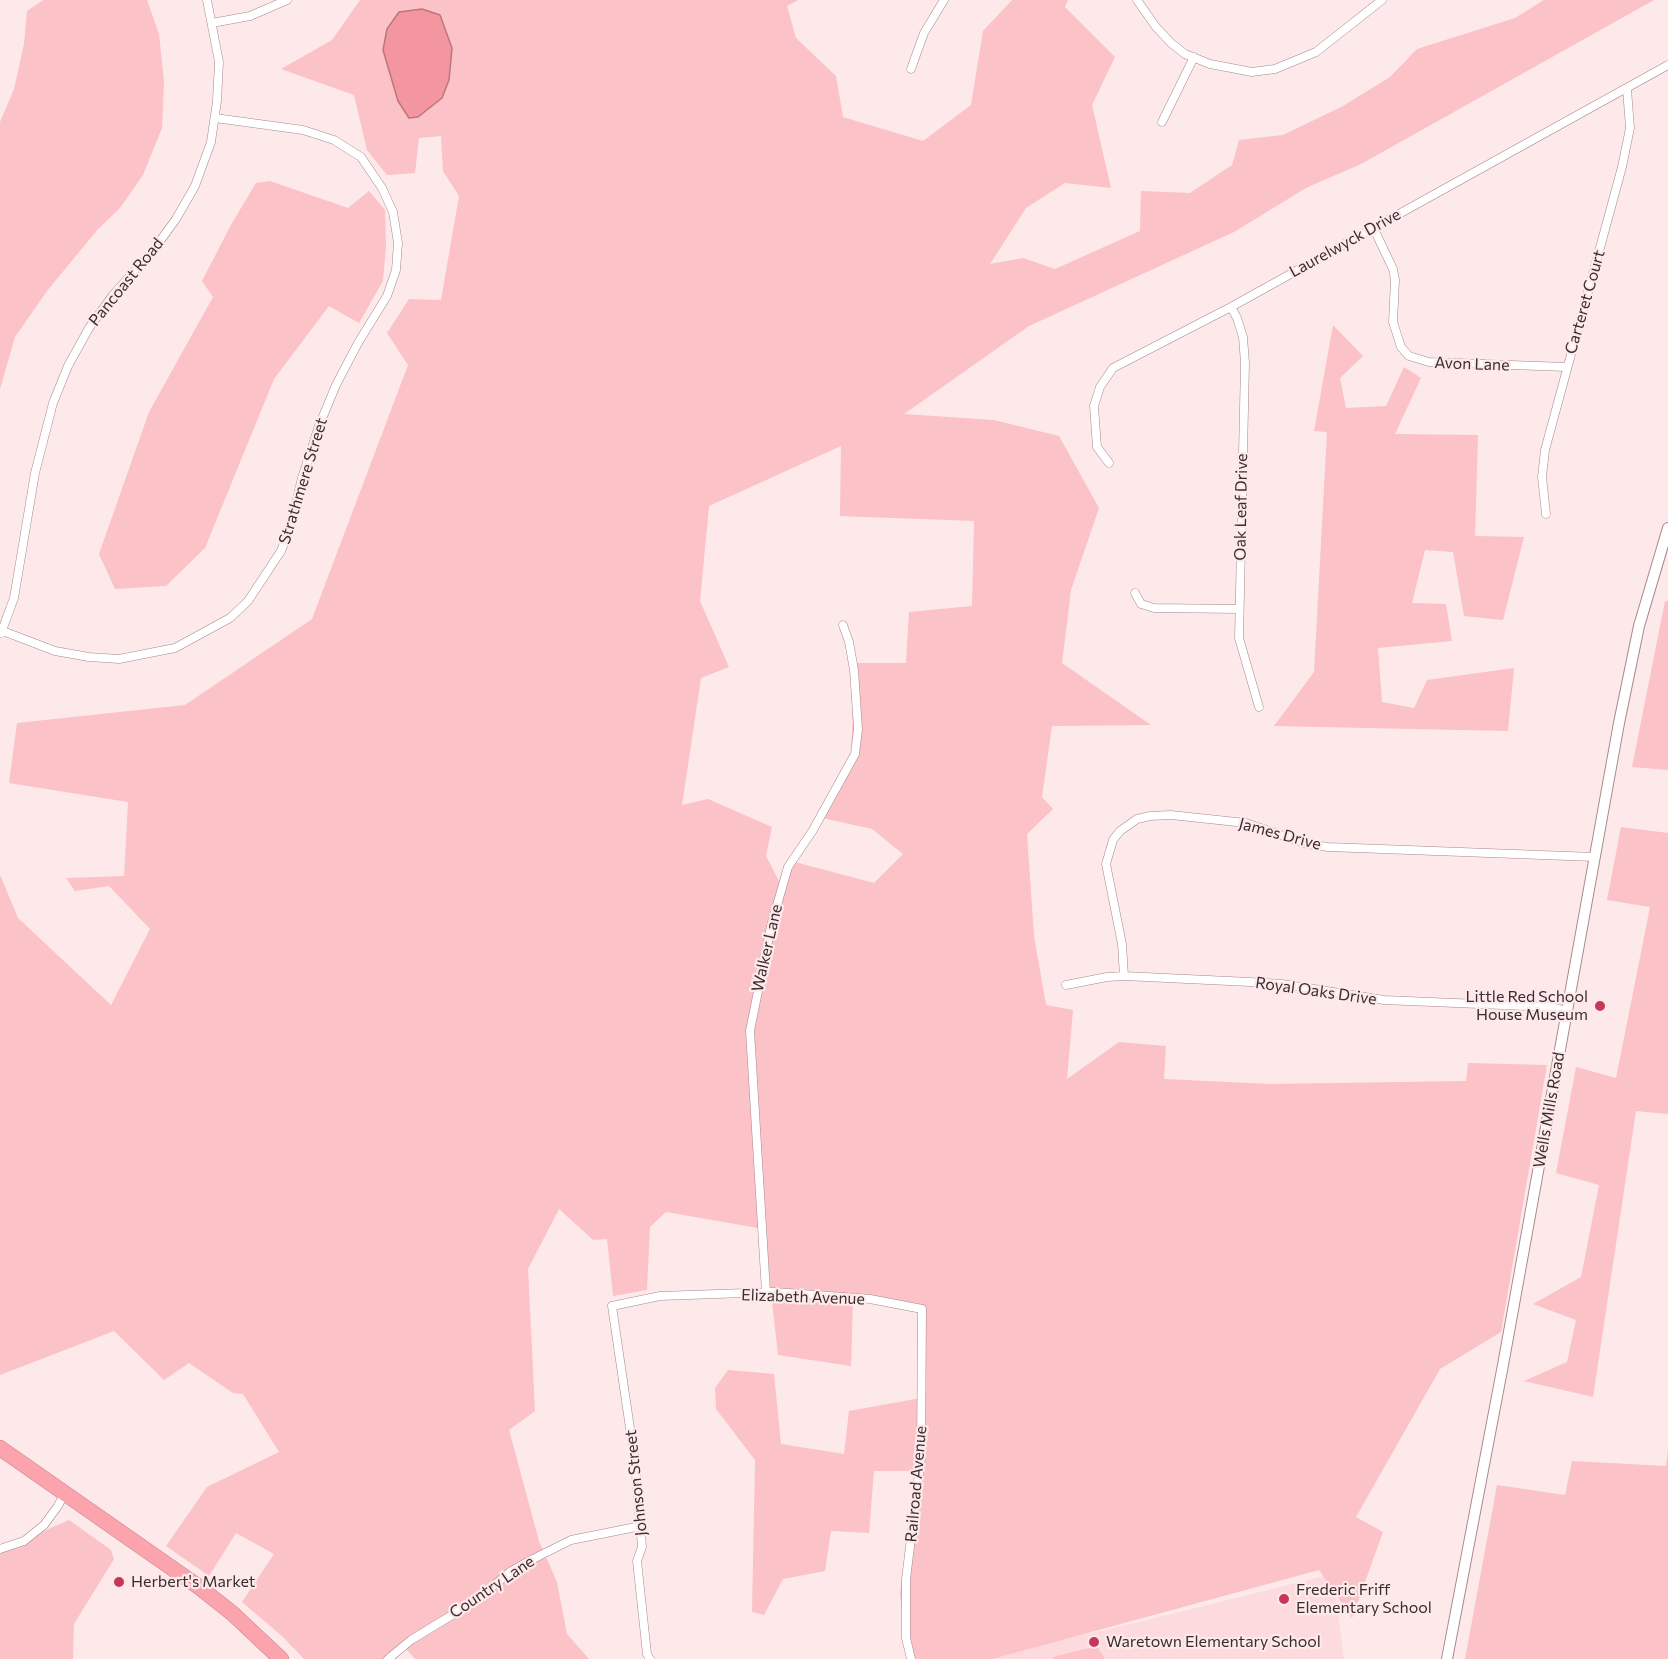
<!DOCTYPE html>
<html>
<head>
<meta charset="utf-8">
<style>
  body { margin:0 }
  canvas { display:block; background:#fde8ea }
</style>
</head>
<body>
<canvas width="1668" height="1659"></canvas>
<script>
const ctx = document.querySelector('canvas').getContext('2d');
ctx.lineJoin = 'round';
function fill(path, color) {
  ctx.fillStyle = color;
  ctx.fill(path, 'evenodd');
}
function poly(rows) {
  const path = new Path2D();
  for (const r of rows) {
    path.moveTo(r[0], r[1]);
    for (let i = 2; i < r.length; i += 2) path.lineTo(r[i], r[i + 1]);
  }
  return path;
}
function trace(path, color, width, dash) {
  ctx.strokeStyle = color;
  ctx.lineWidth = width;
  ctx.lineCap = dash ? 'butt' : 'round';
  ctx.setLineDash(dash || []);
  ctx.stroke(path);
}
function drawText(font, color, halo, rows, align = 'center') {
  ctx.font = font + ' Commissioner,sans-serif';
  ctx.lineWidth = 4.5;
  ctx.setLineDash([]);
  ctx.textBaseline = 'middle';
  ctx.strokeStyle = halo;
  ctx.fillStyle = color;
  for (const [text, x, y, turn = 0] of rows) {
    ctx.save();
    ctx.translate(x, y);
    ctx.rotate((+turn || 0) * Math.PI / 180);
    ctx.textAlign = isNaN(turn) ? turn : align;
    if (halo) ctx.strokeText(text, 0, 0);
    ctx.fillText(text, 0, 0);
    ctx.restore();
  }
}
const built = poly([
  [1333,1574,1344,1659,972,1659,1131,1624]
]);
const green = poly([
  [43,0,147,0,159,34,164,81,162,128,143,175,120,208,98,229,47,291,15,337,0,389,0,122,14,89,24,44,27,11],
  [360,0,798,0,787,6,796,38,836,76,843,117,923,141,971,105,983,31,1012,0,1068,0,1065,7,1115,57,1092,105,1111,188,1065,183,1026,208,990,264,1023,258,1055,269,1140,231,1141,191,1190,193,1232,165,1239,140,1283,135,1343,106,1390,77,1417,49,1515,18,1544,0,1654,0,1361,164,1306,188,1234,232,1029,326,904,414,994,420,1059,436,1099,508,1071,590,1062,663,1151,725,1052,726,1042,797,1053,809,1027,834,1034,936,1046,1005,1073,1010,1067,1079,1119,1042,1166,1046,1164,1079,1270,1084,1466,1081,1468,1063,1547,1065,1501,1332,1440,1369,1356,1517,1383,1532,1352,1618,1319,1570,992,1659,909,1659,900,1594,916,1471,874,1471,869,1533,831,1531,825,1571,783,1579,764,1615,752,1612,755,1460,716,1409,715,1388,728,1370,774,1374,781,1444,844,1454,849,1411,921,1398,922,1308,853,1300,851,1366,778,1355,764,1229,666,1212,650,1227,647,1290,613,1296,607,1239,593,1240,559,1209,528,1269,535,1411,509,1430,539,1541,557,1582,567,1634,589,1659,415,1659,406,1649,396,1659,304,1659,283,1637,242,1602,274,1554,236,1533,209,1576,166,1546,207,1487,279,1452,243,1394,233,1393,189,1363,164,1380,114,1331,0,1375,0,875,18,918,111,1005,150,929,109,886,75,891,66,878,124,876,128,802,9,783,17,723,185,705,312,619,408,365,387,333,409,299,441,300,459,196,443,171,441,136,419,138,415,173,387,175,367,150,354,95,281,69,332,40],
  [841,446,840,516,974,521,972,606,909,612,906,663,855,663,851,755,822,818,872,829,903,854,874,883,795,862,779,881,766,856,772,827,708,799,682,805,701,678,729,667,700,601,709,506],
  [270,181,348,208,369,191,385,210,386,246,383,281,359,323,329,306,274,379,205,548,166,586,115,589,99,554,149,412,213,297,202,281,232,223,256,183],
  [1333,325,1363,356,1340,378,1346,408,1386,406,1404,367,1421,378,1395,434,1478,435,1475,536,1524,537,1503,620,1464,616,1453,552,1425,550,1412,603,1446,604,1452,641,1378,648,1382,702,1414,708,1427,680,1514,668,1508,731,1274,726,1314,672,1327,432,1314,431],
  [1665,601,1668,601,1668,770,1632,767],
  [1621,827,1668,833,1668,1114,1636,1111,1593,1397,1524,1381,1567,1362,1576,1320,1533,1304,1581,1277,1599,1185,1556,1173,1576,1067,1616,1078,1650,907,1607,900],
  [1668,1449,1668,1659,1465,1659,1497,1485,1565,1495,1572,1461,1666,1466],
  [69,1520,111,1550,114,1559,74,1624,73,1659,0,1659,0,1550],
  [1097,1646,1105,1659,1053,1659,1053,1657]
]);
const water = poly([
  [422,9,440,15,452,48,449,80,442,98,418,117,409,118,398,101,383,50,387,29,399,12,422,9]
]);
const street = poly([
  [1137,0,1156,27,1171,43,1185,54,1210,64,1252,72,1275,69,1316,52,1382,0],
  [212,23,250,16,287,0],
  [911,69,924,33,944,0],
  [1162,122,1194,57],
  [1373,227,1393,269,1395,280,1393,322,1401,347,1409,356,1429,362,1566,367],
  [1231,307,1237,318,1243,337,1245,363,1239,638,1259,707],
  [1109,463,1097,447,1094,406,1100,387,1113,368,1231,307,1668,65],
  [1546,514,1542,477,1545,450,1622,167,1630,128,1627,89],
  [1135,593,1141,604,1154,608,1239,609],
  [0,630,55,651,89,657,119,659,175,648,230,618,248,601,281,551,290,528,302,478,319,426,336,385,358,343,387,296,396,270,398,243,393,212,382,188,361,157,334,140,303,130,215,118],
  [1,633,14,598,35,473,53,403,68,366,89,328,113,295,155,248,176,219,195,186,211,142,217,101,219,62,207,0],
  [1124,976,1122,944,1106,864,1113,840,1120,831,1137,819,1150,816,1171,815,1246,823,1307,844,1328,847,1595,857],
  [1066,985,1107,977,1124,976,1250,982,1282,984,1384,1000,1550,1007,1567,1011],
  [766,1292,750,1031,771,926,788,867,813,830,855,754,858,729,854,670,849,642,843,625],
  [0,1549,24,1541,44,1525,58,1506,65,1492],
  [388,1659,411,1640,475,1601,510,1572,531,1560,571,1540,641,1526],
  [650,1659,647,1654,637,1561,642,1547,635,1462,612,1306,660,1296,774,1292,870,1299,922,1309,921,1457,906,1579,906,1638,911,1659]
]);
const secondary = poly([
  [1447,1659,1503,1365,1619,723,1639,626,1668,528]
]);
const highway = poly([
  [0,1448,199,1587,232,1613,281,1659]
]);
const markers = [
  [1600,1006,6,"#c73756"],
  [119,1582,6,"#c73756"],
  [1284,1599,6,"#c73756"],
  [1094,1642,6,"#c73756"]
];
const streetNames = [
  ["Laurelwyck Drive",1345,243,-29],
  ["Pancoast Road",126,282,-51],
  ["Carteret Court",1585,302,-74],
  ["Avon Lane",1472,364,2],
  ["Strathmere Street",303,481,-73],
  ["Oak Leaf Drive",1241,507,-89],
  ["James Drive",1280,834,15],
  ["Walker Lane",767,948,-77],
  ["Royal Oaks Drive",1316,991,8],
  ["Wells Mills Road",1549,1110,-80],
  ["Elizabeth Avenue",803,1297,2],
  ["Johnson Street",636,1483,-96],
  ["Railroad Avenue",916,1484,-85],
  ["Country Lane",492,1587,-34]
];
const poiNames = [
  ["Little Red School",1588,997,"right"],
  ["House Museum",1588,1015,"right"],
  ["Herbert's Market",131,1582],
  ["Frederic Friff",1296,1590],
  ["Elementary School",1296,1608],
  ["Waretown Elementary School",1106,1642]
];
fill(built, '#fddadd');
fill(green, '#fbc2c7');
fill(water, '#f396a0');
trace(water, '#bc767e', 1.5);
trace(street, '#a7888b', 9);
trace(secondary, '#a7888b', 12);
trace(highway, '#b77a81', 16);
trace(street, '#fff', 8);
trace(secondary, '#fff', 10);
trace(highway, '#fba4ad', 15);
for (const [x, y, r, color] of markers) {
  const dot = new Path2D();
  dot.arc(x, y, r, 0, 2 * Math.PI);
  ctx.fillStyle = color;
  ctx.fill(dot);
  trace(dot, '#fde8ea', 2);
}
drawText('16px', '#3a2d2e', '#fde8ea', streetNames);
drawText('16px', '#3a2d2e', '#fde8ea', poiNames, 'left');
</script>
</body>
</html>
